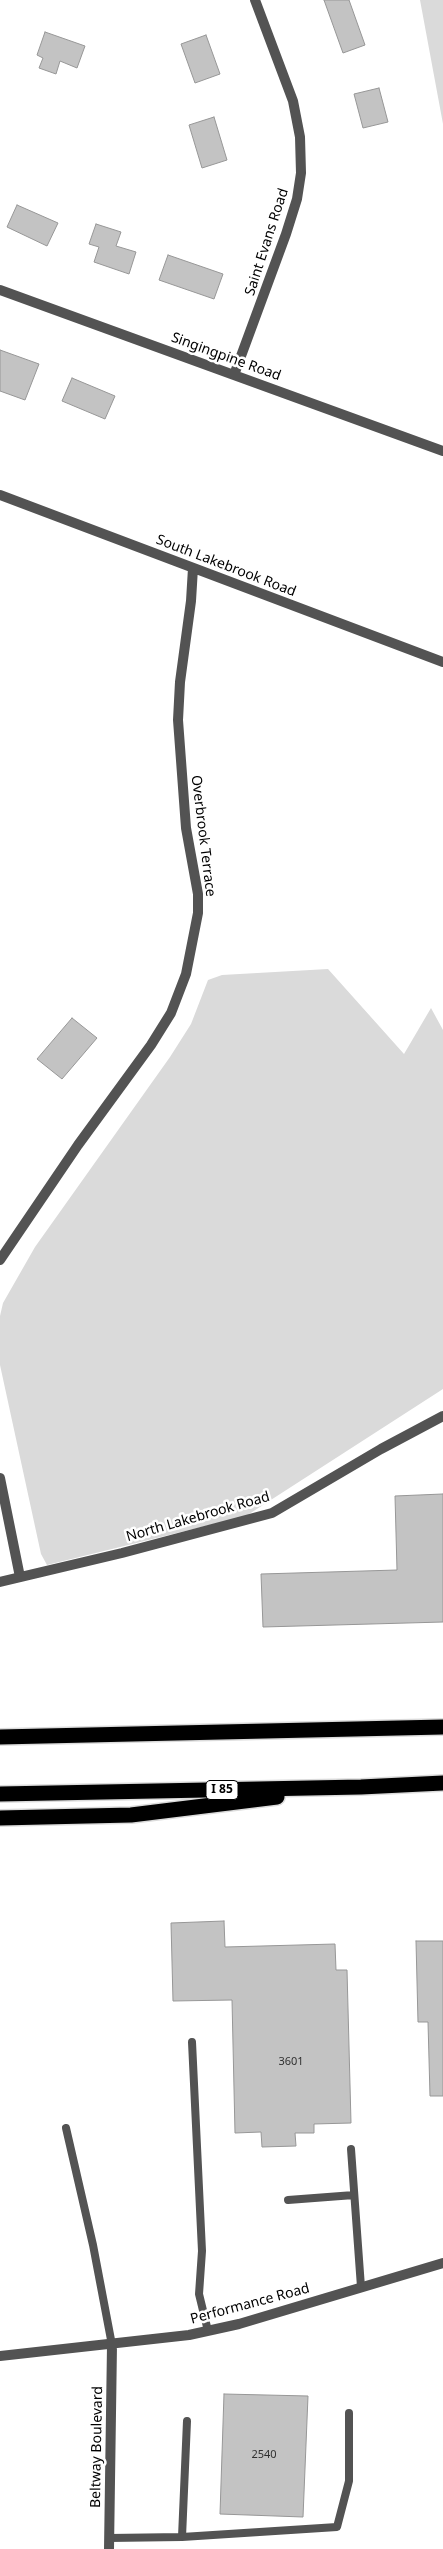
<!DOCTYPE html>
<html>
<head>
<meta charset="utf-8">
<style>
  body { margin:0 }
  canvas { display:block; background:#fff }
</style>
</head>
<body>
<canvas width="443" height="2549"></canvas>
<script>
const ctx = document.querySelector('canvas').getContext('2d');
ctx.lineJoin = 'round';
function fill(path, color) {
  ctx.fillStyle = color;
  ctx.fill(path, 'evenodd');
}
function poly(rows) {
  const path = new Path2D();
  for (const r of rows) {
    path.moveTo(r[0], r[1]);
    for (let i = 2; i < r.length; i += 2) path.lineTo(r[i], r[i + 1]);
  }
  return path;
}
function trace(path, color, width, dash) {
  ctx.strokeStyle = color;
  ctx.lineWidth = width;
  ctx.lineCap = dash ? 'butt' : 'round';
  ctx.setLineDash(dash || []);
  ctx.stroke(path);
}
function drawText(font, color, halo, rows, align = 'center') {
  ctx.font = font + ' "Noto Sans",sans-serif';
  ctx.lineWidth = 5;
  ctx.setLineDash([]);
  ctx.textBaseline = 'middle';
  ctx.strokeStyle = halo;
  ctx.fillStyle = color;
  for (const [text, x, y, turn = 0] of rows) {
    ctx.save();
    ctx.translate(x, y);
    ctx.rotate((+turn || 0) * Math.PI / 180);
    ctx.textAlign = isNaN(turn) ? turn : align;
    if (halo) ctx.strokeText(text, 0, 0);
    ctx.fillText(text, 0, 0);
    ctx.restore();
  }
}
const green = poly([
  [420,0,443,0,443,124],
  [328,969,404,1054,431,1008,443,1030,443,1389,246,1516,47,1565,41,1554,0,1365,0,1316,3,1303,35,1247,170,1057,191,1024,208,980,222,975]
]);
const building = poly([
  [324,0,349,0,365,45,343,53,324,0],
  [45,32,85,46,77,68,60,61,56,74,39,68,43,58,37,55,45,32],
  [206,35,220,74,195,83,181,44,206,35],
  [379,88,388,122,363,128,354,94,379,88],
  [214,117,227,160,202,168,189,125,214,117],
  [17,205,58,223,47,246,7,227,17,205],
  [96,224,121,232,116,246,136,252,129,274,94,262,99,247,89,244,96,224],
  [168,255,223,274,214,299,159,280,168,255],
  [0,350,39,364,25,400,0,391,0,350],
  [72,378,115,396,105,419,62,401,72,378],
  [72,1018,97,1038,62,1079,37,1059,72,1018],
  [443,1494,443,1622,263,1627,261,1574,397,1570,395,1496,443,1494],
  [224,1921,225,1947,335,1944,336,1970,347,1970,351,2123,314,2124,314,2133,295,2133,296,2146,262,2147,261,2132,235,2133,232,2000,173,2001,171,1923,224,1921],
  [416,1941,443,1941,443,2096,430,2096,428,2022,418,2022,416,1941],
  [224,2394,308,2396,303,2517,220,2514,224,2394]
]);
const service = poly([
  [192,2042,202,2251,199,2294,208,2331],
  [66,2128,93,2245,112,2345],
  [351,2149,361,2287],
  [288,2200,354,2195],
  [182,2537,337,2527,349,2481,349,2413],
  [109,2538,182,2537,187,2421]
]);
const minor = poly([
  [0,290,443,451],
  [234,375,286,234,297,199,301,173,300,137,293,101,255,0],
  [0,495,443,662],
  [0,1260,78,1145,151,1045,171,1013,186,974,198,913,198,894,186,828,178,720,180,682,191,601,193,568],
  [0,1478,20,1577],
  [0,1582,122,1553,272,1513,381,1449,443,1416],
  [0,2356,189,2335,239,2324,443,2263],
  [109,2549,112,2345]
]);
const motorway = poly([
  [0,1737,443,1727],
  [0,1794,361,1787,443,1783],
  [0,1818,131,1815,277,1797]
]);
const numberNames = [
  ["3601",291,2062],
  ["2540",264,2455]
];
const shields = [
  [222,1790,32]
];
const shieldNames = [
  ["I 85",222,1790]
];
const streetNames = [
  ["Saint Evans Road",267,242,-72],
  ["Singingpine Road",226,357,20],
  ["South Lakebrook Road",226,566,21],
  ["Overbrook Terrace",203,836,83],
  ["North Lakebrook Road",198,1517,-16],
  ["Performance Road",250,2304,-15],
  ["Beltway Boulevard",97,2447,-89]
];
fill(green, '#dadada');
fill(building, '#c3c3c3');
trace(building, '#979797', 1);
trace(motorway, '#dbdbdb', 18);
trace(service, '#535353', 8);
trace(minor, '#535353', 10);
trace(motorway, '#000', 15);
drawText('11px', '#313131', null, numberNames);
for (const [x, y, w] of shields) {
  const box = new Path2D();
  box.roundRect(x - w / 2, y - 9.5, w, 19, 4);
  ctx.fillStyle = '#fff';
  ctx.fill(box);
  trace(box, '#000', 1);
}
drawText('bold 12px', '#000', null, shieldNames);
drawText('14px', '#000', '#fff', streetNames);
</script>
</body>
</html>
